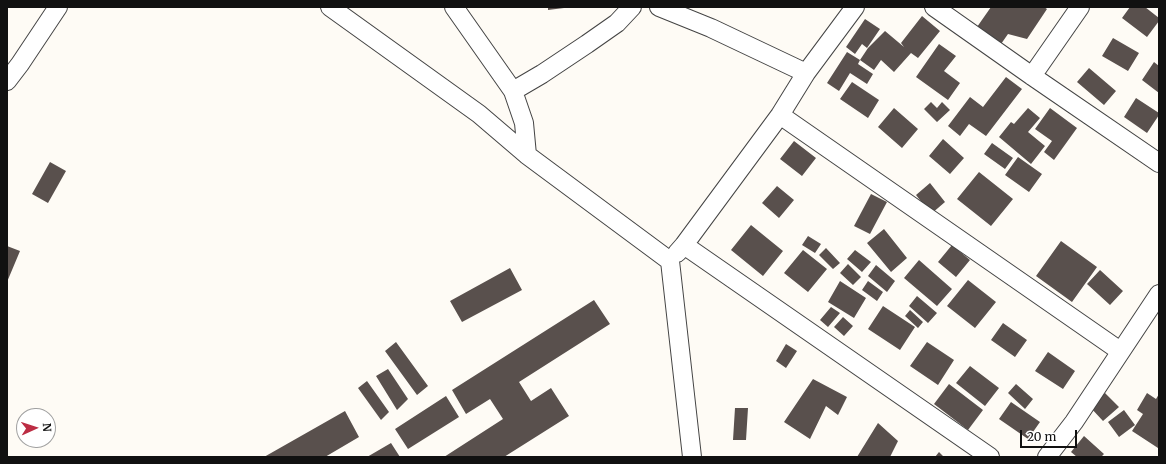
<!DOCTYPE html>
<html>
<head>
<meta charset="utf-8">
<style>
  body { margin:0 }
  #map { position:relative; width:1166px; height:464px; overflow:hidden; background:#fefbf5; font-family:Merriweather,serif }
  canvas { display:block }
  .frame { position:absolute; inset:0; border:8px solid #111; pointer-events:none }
  .north { position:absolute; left:16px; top:408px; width:40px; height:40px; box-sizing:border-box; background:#fff; border:1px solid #a0a0a0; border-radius:50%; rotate:87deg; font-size:11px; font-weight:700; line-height:16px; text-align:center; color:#111 }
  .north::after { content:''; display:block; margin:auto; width:14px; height:18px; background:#bc2d44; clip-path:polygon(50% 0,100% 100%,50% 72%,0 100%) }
  .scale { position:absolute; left:1020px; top:430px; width:57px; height:18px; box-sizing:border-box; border:2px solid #111; border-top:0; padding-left:5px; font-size:12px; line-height:14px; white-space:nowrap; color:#111; -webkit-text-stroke:3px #fff; paint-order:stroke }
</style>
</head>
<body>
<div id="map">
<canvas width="1166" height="464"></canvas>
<div class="frame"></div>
<div class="north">N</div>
<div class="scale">20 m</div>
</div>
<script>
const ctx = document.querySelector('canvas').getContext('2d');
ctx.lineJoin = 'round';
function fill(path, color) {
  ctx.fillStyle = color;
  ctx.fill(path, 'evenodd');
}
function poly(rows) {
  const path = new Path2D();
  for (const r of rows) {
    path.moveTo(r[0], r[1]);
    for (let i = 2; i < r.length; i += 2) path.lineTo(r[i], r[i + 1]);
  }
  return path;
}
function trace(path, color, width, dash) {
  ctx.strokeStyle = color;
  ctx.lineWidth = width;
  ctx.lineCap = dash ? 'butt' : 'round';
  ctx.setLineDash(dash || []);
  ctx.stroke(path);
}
const building = poly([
  [548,7,563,7,564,8,548,10],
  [991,7,1044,7,1047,9,1027,39,1008,34,1001,44,977,27],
  [1130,7,1145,7,1159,18,1159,21,1147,37,1122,18],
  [922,16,940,31,918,58,911,53,894,72,881,60,874,70,860,60,858,64,873,74,867,84,850,73,839,91,827,83,847,52,860,60,868,48,885,31,904,47,901,43],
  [865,19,880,29,867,48,862,44,855,54,846,47],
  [1113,38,1139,53,1128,71,1102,56],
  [939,44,956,56,944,71,960,83,948,100,916,77],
  [1154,62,1159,66,1159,93,1142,80],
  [1089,68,1116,91,1104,105,1077,82],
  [1006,77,1022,89,986,136,969,124,960,136,948,126,970,97,983,107],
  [852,82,879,100,868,118,840,99],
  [1136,98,1159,113,1159,115,1147,133,1124,117],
  [931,102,937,108,942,102,950,110,937,122,924,109],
  [894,108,918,129,902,148,878,127],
  [1028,108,1040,118,1028,132,1045,146,1031,164,999,137,1011,122,1014,124],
  [1050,108,1077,128,1054,160,1044,152,1052,141,1035,129],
  [943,139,964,158,950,174,929,156],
  [794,141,816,158,802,176,780,159],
  [992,143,1013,158,1005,169,984,154],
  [1018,157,1042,174,1029,192,1005,175],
  [50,162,66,171,48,203,32,194],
  [979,172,1013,199,991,226,957,199],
  [930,183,945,202,931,214,916,195],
  [777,186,794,200,779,218,762,203],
  [871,194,887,202,870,234,854,226],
  [751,225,783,251,763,276,731,250],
  [884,229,907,258,891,272,867,243],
  [808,236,821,244,815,253,802,245],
  [1061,241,1097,267,1072,302,1036,276],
  [952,245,970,260,956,277,938,262],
  [7,246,20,251,7,282],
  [826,248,840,263,833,269,819,255],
  [803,250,827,269,808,292,784,273],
  [855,250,871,262,862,272,847,259],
  [919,260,952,289,937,306,904,278],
  [848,264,861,277,853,285,840,273],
  [876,265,895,281,887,292,868,276],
  [510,268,522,290,462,322,450,301],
  [1100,270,1123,291,1110,305,1087,284],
  [968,280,996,302,975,328,947,306],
  [840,281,866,298,854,318,828,302],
  [868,281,883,292,877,301,862,290],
  [917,296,937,313,928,323,909,306],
  [594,300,610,324,519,382,531,401,551,388,569,416,504,457,444,457,503,419,490,399,466,414,452,390],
  [883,306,915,327,900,350,868,329],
  [831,307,840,313,828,327,820,320],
  [910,310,923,322,918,328,905,316],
  [843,317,853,326,844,336,834,327],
  [1003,323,1027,340,1015,357,991,340],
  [396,342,428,386,417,395,385,351],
  [927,342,954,360,938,385,910,366],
  [786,344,797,351,786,368,776,361],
  [1048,352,1075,371,1063,389,1035,371],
  [970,366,999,388,985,406,956,383],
  [388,369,408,399,397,410,376,376],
  [813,379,847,397,838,415,826,406,810,439,784,422],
  [367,381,389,412,381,420,358,388],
  [949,384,983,410,968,430,934,404],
  [1016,384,1033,399,1025,409,1008,393],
  [1105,393,1119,407,1103,421,1090,407],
  [1147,393,1156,399,1159,394,1159,446,1158,448,1132,431,1143,414,1137,410],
  [446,396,459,417,408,449,395,429],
  [1011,402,1040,422,1028,439,999,419],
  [735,408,748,408,746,440,733,440],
  [1124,410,1135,425,1119,437,1108,422],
  [345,411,359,437,325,457,264,457],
  [878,423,898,441,890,457,857,457],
  [1084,436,1104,454,1101,457,1077,457,1071,452],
  [391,443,400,457,367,457],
  [939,452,944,457,935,457]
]);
const street = poly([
  [330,7,479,114,527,155,670,261,692,457],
  [454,7,513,91,524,123,527,155],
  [659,7,711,28,806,73],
  [934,7,1032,76,1159,163],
  [1032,76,1080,7],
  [7,81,20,64,58,7],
  [513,91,542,74,587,44,617,23,632,7],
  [780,115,1120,351],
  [684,245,990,457],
  [677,253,684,245,780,115,806,73,855,7],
  [1047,457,1074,422,1159,294]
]);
fill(building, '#59504d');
trace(street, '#444', 20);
trace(street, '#fff', 18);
</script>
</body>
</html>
